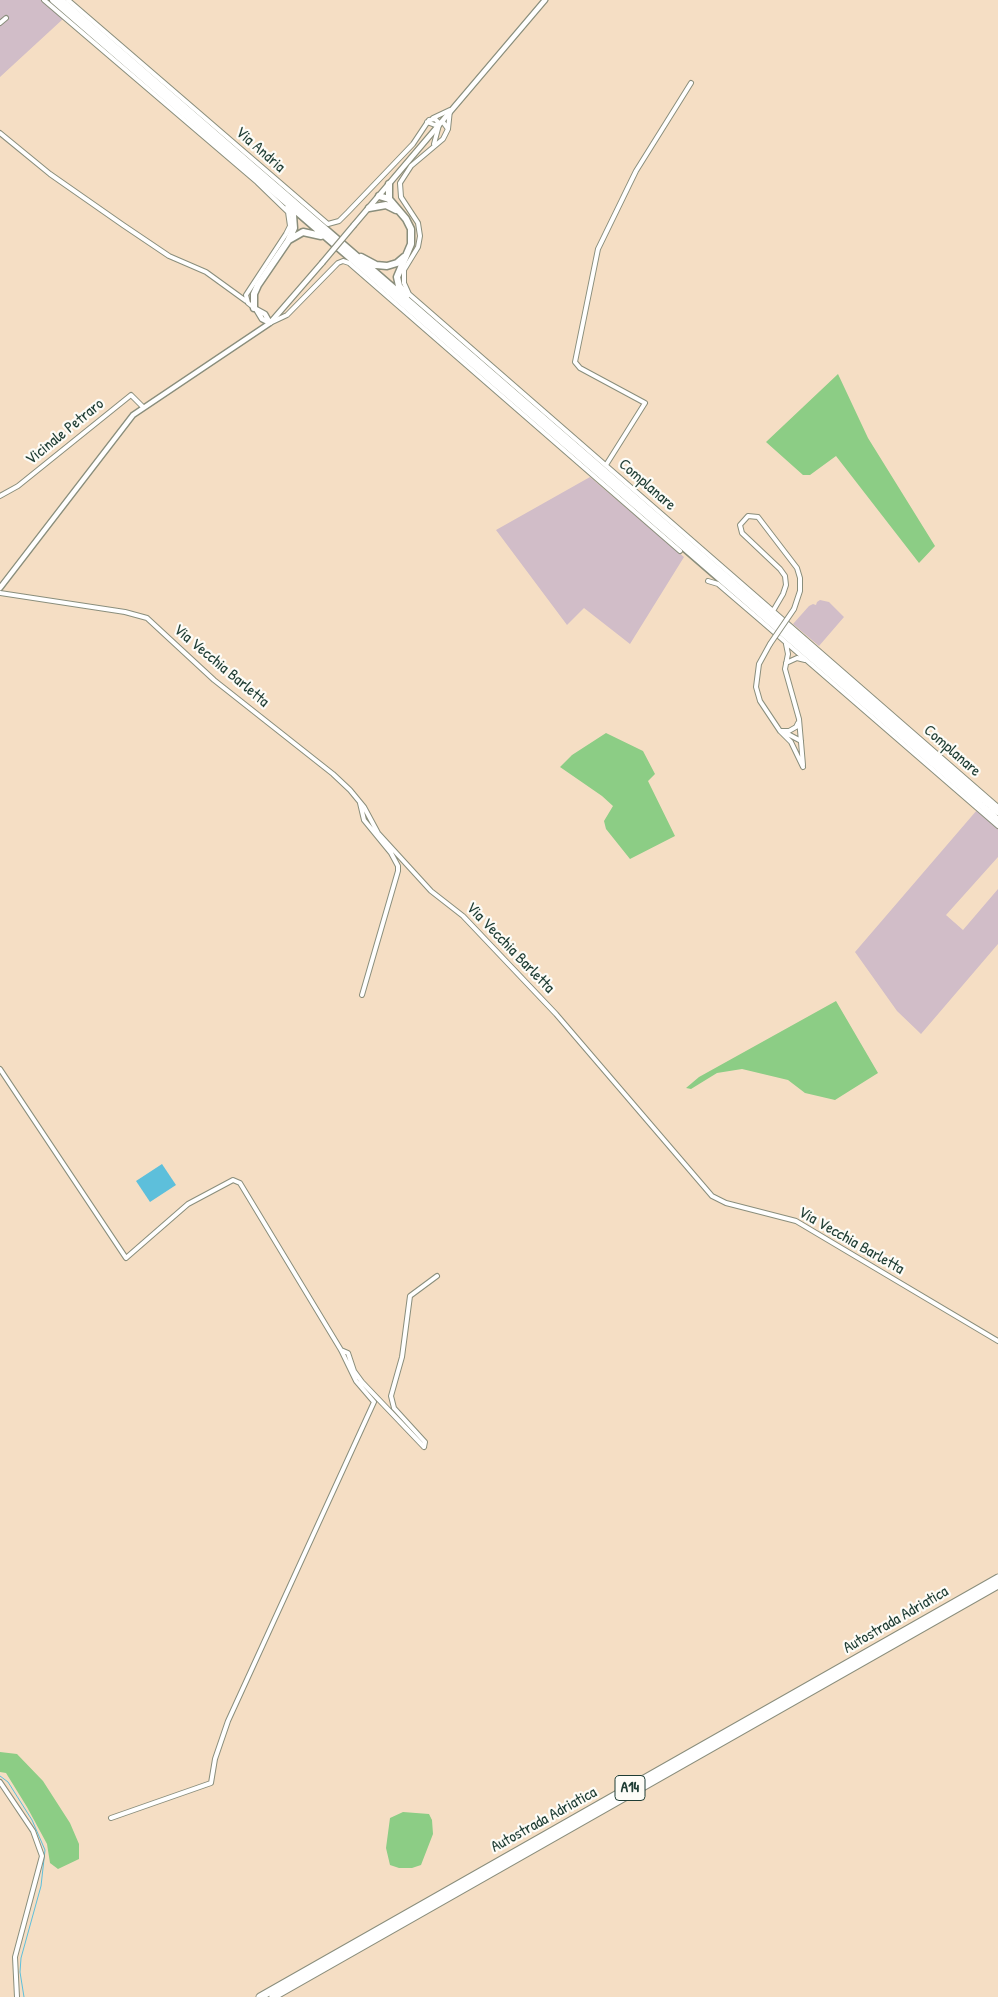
<!DOCTYPE html>
<html>
<head>
<meta charset="utf-8">
<style>
  body { margin:0 }
  canvas { display:block; background:#f5dec4 }
</style>
</head>
<body>
<canvas width="998" height="1997"></canvas>
<script>
const ctx = document.querySelector('canvas').getContext('2d');
ctx.lineJoin = 'round';
function fill(path, color) {
  ctx.fillStyle = color;
  ctx.fill(path, 'evenodd');
}
function poly(rows) {
  const path = new Path2D();
  for (const r of rows) {
    path.moveTo(r[0], r[1]);
    for (let i = 2; i < r.length; i += 2) path.lineTo(r[i], r[i + 1]);
  }
  return path;
}
function trace(path, color, width, dash) {
  ctx.strokeStyle = color;
  ctx.lineWidth = width;
  ctx.lineCap = dash ? 'butt' : 'round';
  ctx.setLineDash(dash || []);
  ctx.stroke(path);
}
function drawText(font, color, halo, rows, align = 'center') {
  ctx.font = font + ' "Patrick Hand",sans-serif';
  ctx.lineWidth = 4.5;
  ctx.setLineDash([]);
  ctx.textBaseline = 'middle';
  ctx.strokeStyle = halo;
  ctx.fillStyle = color;
  for (const [text, x, y, turn = 0] of rows) {
    ctx.save();
    ctx.translate(x, y);
    ctx.rotate((+turn || 0) * Math.PI / 180);
    ctx.textAlign = isNaN(turn) ? turn : align;
    if (halo) ctx.strokeText(text, 0, 0);
    ctx.fillText(text, 0, 0);
    ctx.restore();
  }
}
const industrial = poly([
  [0,0,41,0,63,19,0,77],
  [590,477,684,557,630,644,584,608,567,625,496,530],
  [820,600,829,602,844,617,819,646,793,624,809,606,813,604,816,605,817,602],
  [977,810,998,829,998,857,946,915,963,930,998,889,998,944,921,1034,897,1011,855,952]
]);
const green = poly([
  [838,374,868,438,935,546,919,563,836,456,810,475,803,475,766,442],
  [606,733,643,751,655,774,648,781,675,836,630,859,606,829,604,821,613,806,602,796,560,767,572,755],
  [836,1001,878,1073,835,1100,805,1093,788,1080,742,1069,717,1073,691,1089,686,1088,699,1077],
  [0,1752,17,1754,43,1781,70,1823,79,1844,79,1859,58,1869,50,1863,47,1844,27,1807,6,1773,0,1772],
  [403,1812,429,1814,432,1820,433,1834,421,1865,412,1868,399,1868,390,1865,386,1848,390,1818]
]);
const water = poly([
  [162,1164,176,1185,150,1202,136,1181]
]);
const stream = poly([
  [0,1776,8,1782,32,1820,45,1850,41,1886,21,1958,20,1972,24,1997]
]);
const minor = poly([
  [44,0,257,182,288,212,290,226,286,234,246,295,248,303,253,307],
  [68,0,328,224,339,221,348,212,413,144,429,120,435,119,439,123],
  [0,23,6,18],
  [433,118,450,110,448,129],
  [427,122,435,125,443,122,448,129,443,139,411,166,400,183,401,197,418,223,420,236,418,247,404,270,404,283,409,294,998,807],
  [0,133,50,174,123,225,169,256,206,272,246,301],
  [434,144,439,125],
  [270,323,287,315,338,263,343,261,349,263,680,551],
  [606,465,645,403,580,368,575,362,598,249,636,171,691,83],
  [0,496,18,486,131,395,143,407],
  [708,581,718,584,760,620,998,826],
  [0,593,125,612,147,618,214,680,333,774,350,790,364,807,378,833,431,891,463,916,556,1014,712,1196,726,1203,796,1221,998,1341],
  [773,611,783,594,786,585,785,576,780,569,742,533,740,525,748,516,758,517,797,568,800,578,800,591,794,609],
  [770,644,759,664,756,687,760,701,780,731,791,742,803,767],
  [786,644,788,654,785,669,799,719,803,765],
  [786,663,797,658,805,660],
  [780,731,789,731,796,727,798,723],
  [786,733,801,741],
  [360,803,364,820,391,853,398,866,398,871,362,995],
  [0,1069,126,1258,188,1204,233,1180,240,1183,341,1350,356,1381,374,1402,228,1721,215,1759,211,1783,111,1818],
  [341,1350,348,1353,354,1371,362,1382,424,1447],
  [424,1447,425,1442,394,1408,391,1396,402,1357,410,1296,437,1276],
  [0,1782,33,1831,42,1856,15,1957,17,1997]
]);
const tertiary = poly([
  [354,225,545,0],
  [254,308,265,314,270,323],
  [256,309,262,319,270,323],
  [0,588,133,415,270,323,322,263]
]);
const trunk = poly([
  [53,0,998,820],
  [61,0,998,812],
  [389,184,389,199],
  [379,196,389,199,406,219,411,229,411,244,397,277,399,286,407,295],
  [369,208,386,205,396,210],
  [289,240,303,232,321,236],
  [361,257,376,265,387,266,397,263,404,257],
  [254,308,254,294,258,285,288,241,294,228,293,215,288,208]
]);
const motorway = poly([
  [260,1997,998,1578],
  [273,1997,998,1585]
]);
const minorBridge = poly([
  [770,644,794,609]
]);
const tertiaryBridge = poly([
  [322,263,354,225]
]);
const shields = [
  [630,1788,30]
];
const shieldNames = [
  ["A14",630,1788]
];
const streetNames = [
  ["Via Andria",260,150,41],
  ["Vicinale Petraro",65,432,-39],
  ["Complanare",647,485,41],
  ["Via Vecchia Barletta",221,666,40],
  ["Complanare",952,751,41],
  ["Via Vecchia Barletta",510,948,46],
  ["Via Vecchia Barletta",851,1241,30],
  ["Autostrada Adriatica",896,1620,-30],
  ["Autostrada Adriatica",544,1820,-29]
];
fill(industrial, '#d1bdc8');
fill(green, '#8ccd85');
fill(water, '#5dbfdb');
trace(stream, '#5dbfdb', 1);
trace(minor, '#8a8e7c', 6);
trace(tertiary, '#8a8e7c', 7);
trace(trunk, '#8a8e7c', 9);
trace(motorway, '#8a8e7c', 9);
trace(minor, '#fff', 4);
trace(tertiary, '#fff', 4.5);
trace(trunk, '#fff', 6);
trace(motorway, '#fff', 7);
trace(minorBridge, '#8a8e7c', 6, []);
trace(tertiaryBridge, '#8a8e7c', 7, []);
trace(minorBridge, '#fff', 4);
trace(tertiaryBridge, '#fff', 4.5);
for (const [x, y, w] of shields) {
  const box = new Path2D();
  box.roundRect(x - w / 2, y - 12.5, w, 25, 4);
  ctx.fillStyle = '#fdfcf7';
  ctx.fill(box);
  trace(box, '#1f3d34', 1);
}
drawText('bold 15px', '#1f3d34', null, shieldNames);
drawText('16px', '#1f3d34', '#fdfcf7', streetNames);
</script>
</body>
</html>
